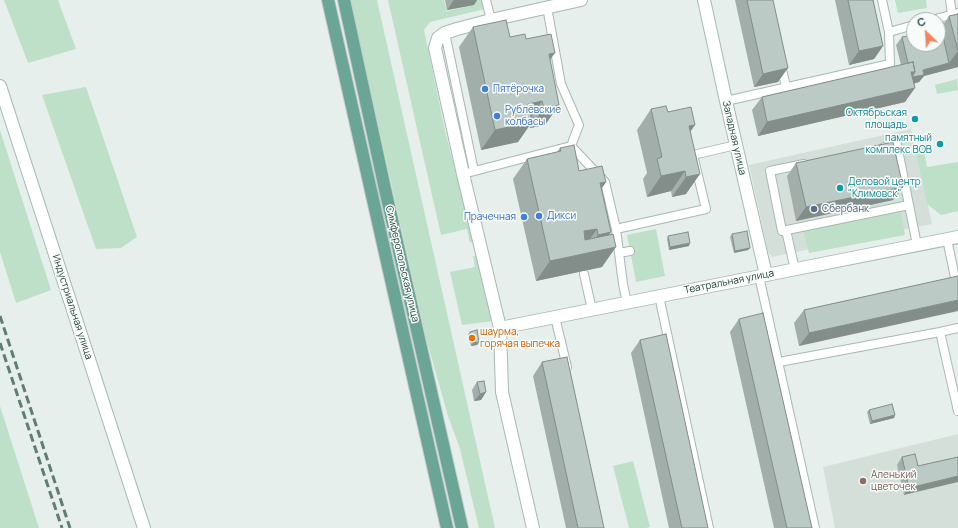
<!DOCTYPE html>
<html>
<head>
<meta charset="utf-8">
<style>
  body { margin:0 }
  #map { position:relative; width:958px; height:528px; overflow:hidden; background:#e6efeb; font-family:Manrope,sans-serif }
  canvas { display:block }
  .north { position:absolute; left:906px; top:12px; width:40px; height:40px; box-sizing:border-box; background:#f7fbf9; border:1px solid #a3b1ad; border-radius:50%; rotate:335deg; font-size:11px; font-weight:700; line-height:16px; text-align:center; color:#24423a }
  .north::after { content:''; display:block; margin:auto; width:14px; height:18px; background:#f4845f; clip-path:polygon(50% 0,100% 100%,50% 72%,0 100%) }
</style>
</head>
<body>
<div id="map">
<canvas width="958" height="528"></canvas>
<div class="north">С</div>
</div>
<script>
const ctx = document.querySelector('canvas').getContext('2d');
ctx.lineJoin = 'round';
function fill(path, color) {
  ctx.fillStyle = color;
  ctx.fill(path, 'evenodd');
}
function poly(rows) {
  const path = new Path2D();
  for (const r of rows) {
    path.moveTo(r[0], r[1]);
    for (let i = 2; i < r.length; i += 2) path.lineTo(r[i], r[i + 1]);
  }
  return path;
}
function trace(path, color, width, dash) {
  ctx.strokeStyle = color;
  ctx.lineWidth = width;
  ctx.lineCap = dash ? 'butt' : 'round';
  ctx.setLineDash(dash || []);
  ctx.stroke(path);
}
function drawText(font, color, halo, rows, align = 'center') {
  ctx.font = font + ' Manrope,sans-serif';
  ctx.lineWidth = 3;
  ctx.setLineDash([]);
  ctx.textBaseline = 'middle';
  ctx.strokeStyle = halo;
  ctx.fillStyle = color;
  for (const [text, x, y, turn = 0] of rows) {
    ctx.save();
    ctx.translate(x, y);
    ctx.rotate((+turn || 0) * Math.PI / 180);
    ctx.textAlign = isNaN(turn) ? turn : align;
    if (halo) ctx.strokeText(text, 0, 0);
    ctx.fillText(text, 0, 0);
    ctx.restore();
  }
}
const built = poly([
  [911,129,932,224,772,257,768,252,749,165],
  [958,434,958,480,904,495,958,482,958,528,835,528,823,467]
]);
const green = poly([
  [4,0,58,0,76,49,28,63],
  [350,0,377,0,495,528,479,528,460,449,448,416,426,338],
  [388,0,444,0,447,11,474,5,473,0,483,0,485,9,430,22,424,30,446,135,474,241,470,243,467,229,441,235],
  [895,0,926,0,927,8,898,13],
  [957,79,958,90,937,94,935,85],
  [86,87,137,237,121,248,96,249,42,95],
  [0,130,51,290,16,303,0,252],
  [923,146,927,167,958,162,958,211,941,215,927,204,915,148],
  [901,212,905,235,809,253,803,230],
  [656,229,665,276,636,282,627,235],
  [477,255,493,321,462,325,450,272,475,267,473,256],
  [0,406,39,528,0,528],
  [633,461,650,527,646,528,629,528,613,466]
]);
const lane = poly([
  [486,0,491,20],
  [882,0,889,32],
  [950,0,952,14],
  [932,20,958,13],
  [445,33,474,171],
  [781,65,786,87],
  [726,101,890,64,889,32,914,25],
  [571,146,605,182,616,229,623,284,627,303],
  [884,147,897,145,917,245],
  [804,164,770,171,782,231,909,205],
  [463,174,571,146,579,125,561,84,547,7],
  [616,229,706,209,693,155,736,145],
  [786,230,795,270],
  [947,239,958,292],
  [619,253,630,251],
  [584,274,592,310],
  [759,276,815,528],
  [659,296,709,528],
  [555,317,567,367],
  [958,328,940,332,958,411],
  [779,362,940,332]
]);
const street = poly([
  [500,328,766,275],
  [533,528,502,392,500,328,463,174,435,48,438,38,445,33,457,29,491,20,581,0]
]);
const secondary = poly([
  [704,0,726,101,766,275,958,237],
  [0,86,144,528]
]);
const primary = poly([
  [328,0,447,528],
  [344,0,385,189,462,528]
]);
const rail = poly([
  [0,316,70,528],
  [0,343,62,528]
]);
const wall = poly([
  [445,0,477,0,474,5,447,10],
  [735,0,773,0,778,82,754,87],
  [835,0,873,0,883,46,874,59,849,65],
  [958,14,958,67,924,76,919,82,914,84,905,102,758,136,752,110,762,97,901,65,896,45,902,37,941,28,949,16],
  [473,27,510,37,526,39,550,60,545,125,530,128,529,126,518,142,481,150,459,47],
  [651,109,668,112,695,125,690,131,686,194,672,197,671,191,647,197,643,179,647,173,637,130],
  [560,148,579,171,606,182,602,188,611,232,609,235,602,267,536,281,513,179,527,159,557,152],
  [796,163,903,187,893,200,796,221,787,176],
  [732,234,750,248,748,250,734,253,730,237],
  [668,236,689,246,669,250,667,239],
  [958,276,799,346,794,323,804,310],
  [739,319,812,528,774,528,730,332],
  [470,332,479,342,477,345,471,346,468,334],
  [640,340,708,528,669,528,631,353],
  [542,362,604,528,566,528,533,376],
  [477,382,486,392,481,400,474,401,472,390],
  [869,410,895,415,894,418,870,424,867,412],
  [902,457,918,466,958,457,904,495,897,465]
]);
const shadedWall = poly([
  [454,0,477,0,474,5,447,10],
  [883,46,874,59,849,65,859,51],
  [958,51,958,67,924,76,919,82,906,85,911,78,923,70,949,63],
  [555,53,540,73,549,54],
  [788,68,778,82,754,87,763,74],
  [911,72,915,72,906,85],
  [915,88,905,102,758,136,767,122],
  [542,101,528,121,528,104],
  [559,105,545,125,530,128,544,108],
  [532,122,518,142,481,150,495,130],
  [695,125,681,145,689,126],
  [685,171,671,191,647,197,661,176],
  [700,174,686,194,672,197,686,177],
  [606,182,592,202,600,183],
  [903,187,893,200,796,221,806,207],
  [597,229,583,249,584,231],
  [611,232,598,250,616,247,602,267,536,281,550,261,586,253,598,235],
  [690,243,689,246,669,250,670,247],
  [750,248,748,250,734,253,735,251],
  [958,300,958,311,799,346,809,333],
  [479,342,477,345,471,346,473,343],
  [486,392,481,400,474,401,480,394],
  [895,415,894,418,870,424,872,421],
  [958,476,958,482,904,495,909,488]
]);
const building = poly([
  [747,0,773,0,788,68,763,74,747,0],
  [848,0,873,0,883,46,859,51,848,0],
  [958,14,958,51,949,16,958,14],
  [506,20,510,37,525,34,526,39,551,34,555,53,549,54,559,105,544,108,542,101,528,104,532,122,495,130,473,27,506,20],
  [941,28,949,63,923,70,924,75,912,77,915,72,913,62,908,63,902,37,914,35,914,44,938,44,938,29,941,28],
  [913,62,915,72,911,72,915,88,767,122,762,97,913,62],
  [666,106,668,112,691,107,695,125,689,126,700,174,686,177,685,171,661,176,657,159,662,157,651,109,666,106],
  [893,142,903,187,806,207,796,163,893,142],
  [574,145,579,171,602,166,606,182,600,183,611,232,598,235,597,229,584,231,585,240,613,234,616,247,550,261,527,159,561,151,560,148,574,145],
  [747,231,750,248,735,251,732,234,747,231],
  [688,232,690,243,670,247,668,236,688,232],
  [958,276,958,300,809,333,804,310,958,276],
  [763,313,812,528,787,528,739,319,763,313],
  [477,330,479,342,473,343,470,332,477,330],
  [666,334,708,528,682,528,640,340,666,334],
  [567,357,604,528,578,528,542,362,567,357],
  [484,381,486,392,480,394,477,382,484,381],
  [892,404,895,415,872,421,869,410,892,404],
  [915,454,918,466,958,457,958,476,909,488,902,457,915,454]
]);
const markers = [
  [485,89,4,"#3f7fe0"],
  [497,116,4,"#3f7fe0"],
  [915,119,4,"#0f9aa8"],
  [940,144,4,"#0f9aa8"],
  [840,188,4,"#0f9aa8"],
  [814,209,4,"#5c6f8a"],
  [539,216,4,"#3f7fe0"],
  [524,217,4,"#3f7fe0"],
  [472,338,4,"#e8710a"],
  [863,481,4,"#8d6e63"]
];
const shopNames = [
  ["Пятёрочка",493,89],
  ["Рублёвские",505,110],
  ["колбасы",505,122],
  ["Дикси",547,216],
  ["Прачечная",516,217,"right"]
];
const cultureNames = [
  ["Октябрьская",907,113],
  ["площадь",907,125],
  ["памятный",932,138],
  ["комплекс ВОВ",932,150],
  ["Деловой центр",848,182,"left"],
  ["\"Климовск\"",848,194,"left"]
];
const streetNames = [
  ["Западная улица",734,138,77],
  ["Симферопольская улица",402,264,77],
  ["Театральная улица",729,282,-11],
  ["Индустриальная улица",72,307,72]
];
const serviceNames = [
  ["Сбербанк",822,209]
];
const foodNames = [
  ["шаурма,",480,332],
  ["горячая выпечка",480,344]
];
const educationNames = [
  ["Аленький",871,475],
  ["цветочек",871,487]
];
fill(built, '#d4dfda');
fill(green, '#bfe0c8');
trace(lane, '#a8b8b2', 10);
trace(street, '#a8b8b2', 14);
trace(secondary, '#a4bbb3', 14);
trace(primary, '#c2cac8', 14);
trace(lane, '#fff', 8);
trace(street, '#fff', 12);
trace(secondary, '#fff', 12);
trace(primary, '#6aa596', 12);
trace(rail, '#5f7d75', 3, [8, 4]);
fill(wall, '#a1aea9');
fill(shadedWall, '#838d89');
fill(building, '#bbcac4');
trace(building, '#838d89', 1);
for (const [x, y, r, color] of markers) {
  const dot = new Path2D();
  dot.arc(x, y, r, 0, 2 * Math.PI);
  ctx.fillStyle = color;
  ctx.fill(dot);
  trace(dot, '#f7fbf9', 1.5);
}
drawText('10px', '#366cbe', '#f7fbf9', shopNames, 'left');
drawText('10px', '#0d838f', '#f7fbf9', cultureNames, 'right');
drawText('10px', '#24423a', '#f7fbf9', streetNames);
drawText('10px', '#4e5e75', '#f7fbf9', serviceNames, 'left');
drawText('10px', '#c56008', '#f7fbf9', foodNames, 'left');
drawText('10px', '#785e54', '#f7fbf9', educationNames, 'left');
</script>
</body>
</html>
